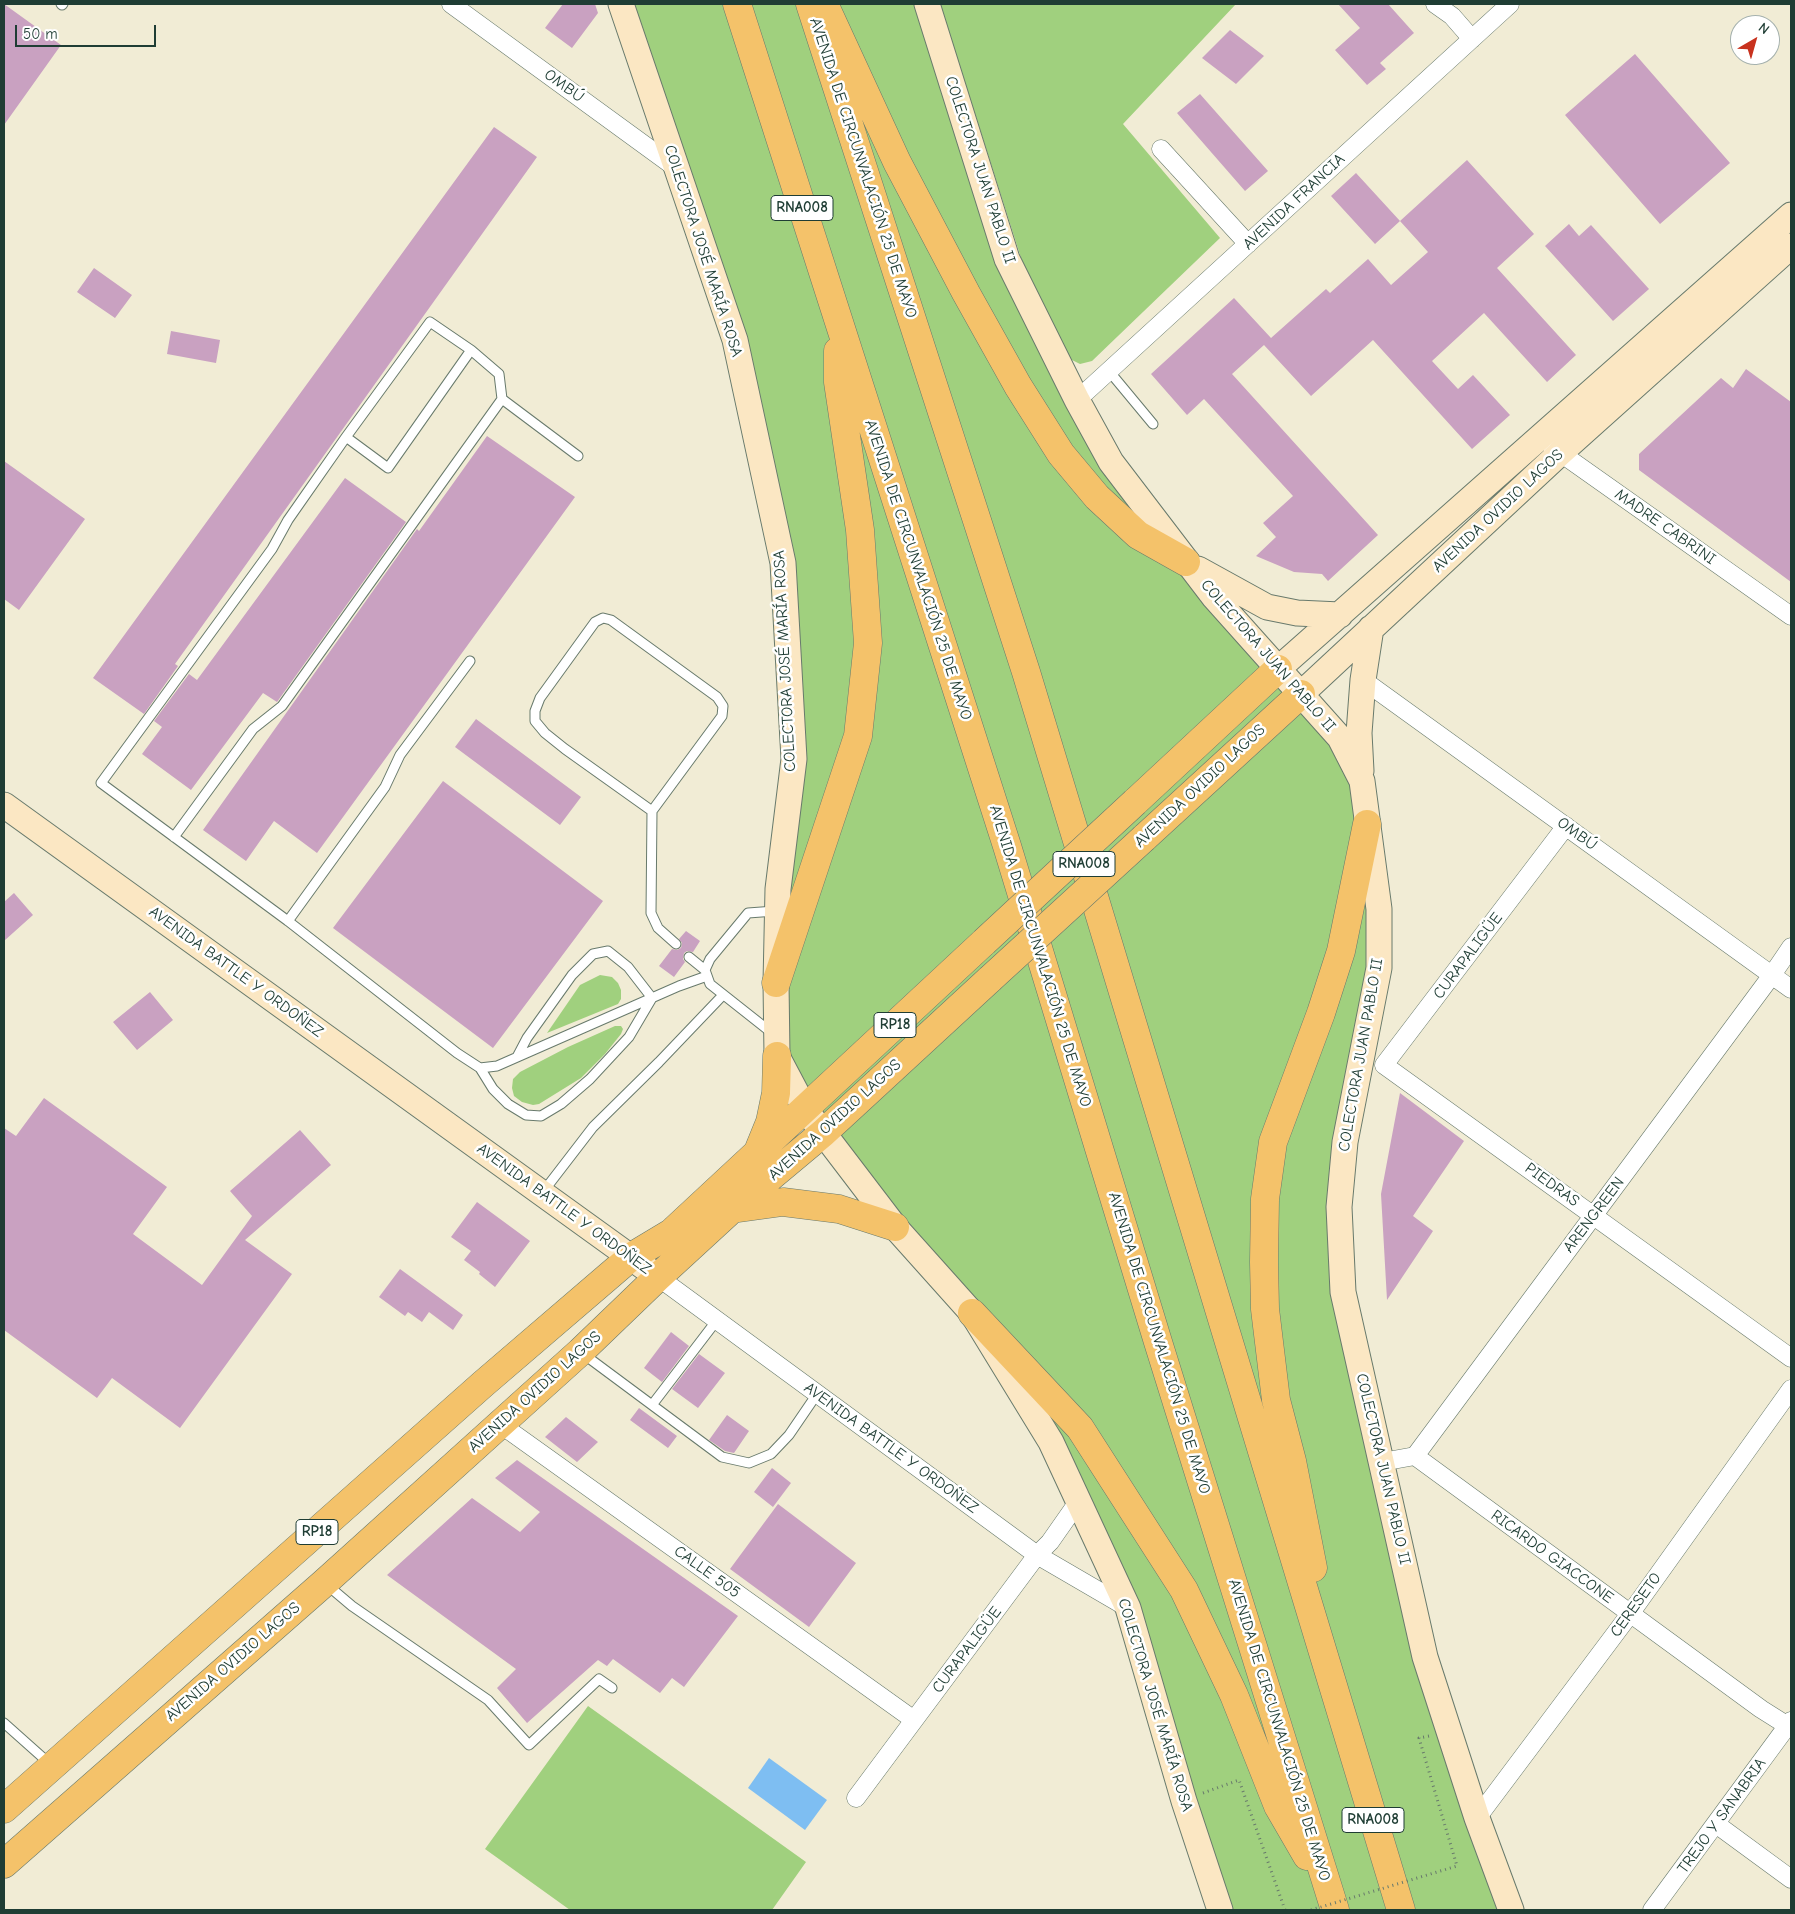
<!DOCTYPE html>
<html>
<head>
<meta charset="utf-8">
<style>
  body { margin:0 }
  #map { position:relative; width:1795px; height:1914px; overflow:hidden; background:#f1ecd5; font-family:"Comic Neue",sans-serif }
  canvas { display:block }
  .frame { position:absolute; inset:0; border:5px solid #1f3d34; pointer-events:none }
  .north { position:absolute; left:1730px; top:15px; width:50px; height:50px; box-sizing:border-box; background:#fff; border:1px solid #a5b1ae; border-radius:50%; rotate:38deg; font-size:14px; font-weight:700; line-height:20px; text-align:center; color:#1f3d34 }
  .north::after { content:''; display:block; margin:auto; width:18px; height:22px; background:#c8321e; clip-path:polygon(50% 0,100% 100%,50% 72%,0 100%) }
  .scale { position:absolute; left:15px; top:25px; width:141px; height:22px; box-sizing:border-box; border:2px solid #1f3d34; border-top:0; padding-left:6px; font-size:15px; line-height:18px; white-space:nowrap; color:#1f3d34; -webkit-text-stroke:4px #fff; paint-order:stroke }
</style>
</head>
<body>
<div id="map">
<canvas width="1795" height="1914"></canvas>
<div class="frame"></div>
<div class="north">N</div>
<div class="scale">50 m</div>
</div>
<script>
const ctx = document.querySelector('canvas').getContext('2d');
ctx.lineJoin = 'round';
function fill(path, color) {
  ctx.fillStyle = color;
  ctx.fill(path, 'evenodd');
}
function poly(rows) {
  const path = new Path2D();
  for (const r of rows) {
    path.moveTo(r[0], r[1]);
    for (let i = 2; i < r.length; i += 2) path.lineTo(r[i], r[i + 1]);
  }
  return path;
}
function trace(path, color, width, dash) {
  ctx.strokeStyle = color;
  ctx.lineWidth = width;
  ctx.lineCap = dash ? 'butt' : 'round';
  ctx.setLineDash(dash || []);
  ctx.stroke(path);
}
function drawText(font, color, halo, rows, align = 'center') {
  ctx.font = font + ' "Comic Neue",sans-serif';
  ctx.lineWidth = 5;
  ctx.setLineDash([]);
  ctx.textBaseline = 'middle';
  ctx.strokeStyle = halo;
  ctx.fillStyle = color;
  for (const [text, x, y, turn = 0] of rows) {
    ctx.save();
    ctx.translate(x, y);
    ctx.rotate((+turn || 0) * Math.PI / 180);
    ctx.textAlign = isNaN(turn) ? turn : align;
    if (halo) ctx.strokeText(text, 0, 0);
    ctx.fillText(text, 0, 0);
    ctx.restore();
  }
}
const green = poly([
  [621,4,927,4,1007,259,1077,400,1340,738,1379,909,1339,1207,1382,1462,1511,1910,1220,1910,1128,1608,1051,1442,777,1056,793,759,783,563,735,340],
  [940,4,1236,4,1123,124,1220,238,1092,361,1080,364,1068,358,1022,261],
  [600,975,612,977,618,983,621,990,621,999,618,1004,547,1033,580,985],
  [615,1026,621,1026,623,1029,621,1034,605,1054,581,1078,539,1104,533,1105,522,1102,514,1096,512,1088,513,1079,520,1072,568,1047],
  [588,1706,806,1862,772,1910,570,1910,485,1849]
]);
const water = poly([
  [769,1758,827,1800,805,1830,748,1788]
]);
const building = poly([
  [4,4,61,45,4,125],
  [563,4,595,4,598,13,572,48,545,28],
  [1338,4,1388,4,1414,33,1380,63,1386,69,1367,85,1335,50,1360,28],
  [1230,30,1264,56,1236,84,1202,58],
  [1635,54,1730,163,1660,224,1565,115],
  [1200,94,1268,171,1245,191,1177,113],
  [494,127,537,157,175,664,178,666,144,714,93,678],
  [1467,160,1534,234,1497,268,1576,355,1547,382,1484,313,1432,361,1458,389,1473,375,1510,415,1472,449,1373,340,1311,396,1264,345,1232,374,1378,535,1328,581,1322,574,1294,572,1256,556,1276,537,1263,523,1293,496,1204,399,1187,415,1151,374,1234,298,1271,338,1326,289,1330,293,1368,259,1391,285,1428,252,1400,221],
  [1356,173,1400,221,1375,244,1331,196],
  [1569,224,1579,236,1591,225,1649,289,1613,321,1545,246],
  [94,268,132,295,115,318,77,292],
  [171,331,220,340,216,363,167,354],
  [1746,369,1791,402,1791,582,1639,470,1639,454,1721,378,1733,388],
  [487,436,575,497,317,853,274,821,246,861,203,830,417,529,419,531],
  [4,461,85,519,19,610,4,599],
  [345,478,406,522,277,702,263,693,191,790,142,754,162,727,154,721,189,674,197,680],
  [476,719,581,797,560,825,455,747],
  [443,781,603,901,493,1048,333,928],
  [14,893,33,915,4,941,4,902],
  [686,931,700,941,693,952,687,951,684,953,683,959,685,962,674,977,659,966,672,949,677,950,681,948,682,943,679,939],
  [150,992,173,1020,137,1050,113,1022],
  [1400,1093,1464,1141,1413,1216,1433,1231,1387,1300,1381,1194],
  [44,1098,167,1187,133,1234,202,1285,252,1216,230,1191,300,1130,331,1165,245,1240,292,1274,180,1428,112,1378,97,1398,4,1330,4,1128,16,1136],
  [477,1202,530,1241,495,1287,479,1274,480,1272,464,1260,471,1251,451,1237],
  [400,1269,463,1315,453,1330,429,1312,422,1322,408,1312,405,1316,379,1297],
  [671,1332,689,1346,662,1382,644,1368],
  [699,1354,725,1373,698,1408,672,1389],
  [639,1408,677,1436,668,1448,630,1420],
  [727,1415,749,1431,734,1453,725,1451,709,1440],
  [566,1417,598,1442,577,1462,545,1437],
  [517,1460,738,1616,684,1687,672,1678,660,1693,613,1659,607,1666,598,1660,527,1723,497,1688,516,1669,387,1575,472,1498,520,1532,540,1512,495,1478],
  [772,1468,791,1483,773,1507,754,1492],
  [778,1504,856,1563,809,1627,730,1569]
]);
const path = poly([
  [1429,1736,1419,1738,1457,1866],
  [1203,1793,1239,1780,1285,1910]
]);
const service = poly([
  [61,4,62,5,63,4],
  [1109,371,1153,424],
  [346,437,388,468,471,350],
  [578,456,502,399,499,374,471,350,430,322,346,437,288,520,272,549,101,783,288,921,457,1053,480,1068,497,1066,679,986,707,976],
  [652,811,565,749,545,733,535,721,535,711,540,698,595,622,603,618,611,620,717,697,723,706,722,716,652,811,651,913,658,928,676,944],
  [174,837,253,729,282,706,502,399],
  [288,921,385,787,400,755,470,661],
  [689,957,705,970,710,984,772,1033],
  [705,970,710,959,748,913,775,911],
  [480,1068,493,1089,508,1104,526,1115,541,1116,561,1104,590,1079,629,1037,652,998,628,967,608,951,593,954,572,975,527,1038,517,1057],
  [543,1192,593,1127,659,1062,723,995],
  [582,1353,722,1457,749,1463,771,1454,789,1435,817,1394],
  [652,1405,717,1320],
  [326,1584,352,1606,488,1700,529,1745,599,1679,612,1688],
  [4,1723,50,1764]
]);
const minor = poly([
  [451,4,676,168],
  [1435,4,1452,16,1472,39],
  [1161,149,1248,244],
  [1077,400,1510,4],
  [1552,447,1791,616],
  [1363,680,1791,989],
  [1384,1065,1791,1358],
  [1384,1065,1566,826],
  [658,1277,1037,1555,1128,1608],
  [500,1424,914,1720],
  [1415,1456,1761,1709,1788,1726],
  [1382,1462,1415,1456,1772,975,1791,947],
  [856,1798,1037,1555,1050,1542,1078,1502],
  [1477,1818,1630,1614,1791,1389],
  [1716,1824,1791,1879],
  [1652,1910,1791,1721]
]);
const secondary = poly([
  [621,4,735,340,783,563,794,759,778,889,776,983,777,1056,805,1109,895,1227,972,1313,1051,1442,1128,1608,1184,1801,1220,1910],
  [927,4,1007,259,1077,400,1111,462,1214,597,1340,738,1362,781,1379,909,1379,968,1345,1142,1339,1207,1343,1292,1425,1657,1477,1818,1511,1910],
  [1198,569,1267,607,1297,613,1340,615],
  [1278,669,1791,215],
  [1301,694,1560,453,1791,246],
  [1361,771,1359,733,1363,680,1371,628],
  [4,805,658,1277]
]);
const primary = poly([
  [1135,802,1278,669],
  [1144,838,1301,694],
  [759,1149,770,1122,776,1093,777,1056],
  [732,1209,783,1202,839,1209,895,1227],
  [4,1809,483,1384,631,1257,671,1233,984,942],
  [4,1864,324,1583,580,1352,658,1277,732,1209,823,1133,990,979]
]);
const motorway = poly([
  [737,4,1007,846,1158,1342,1335,1910],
  [810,4,1026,672,1401,1910],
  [826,8,897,162,966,293,1018,386,1061,454,1097,497,1138,535,1186,562],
  [776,983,858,736,868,643,860,530,838,382,838,351],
  [972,1313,1080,1428,1184,1590,1234,1695,1278,1806,1307,1856],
  [1313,1568,1292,1461,1276,1400,1265,1309,1264,1262,1265,1199,1273,1142,1321,1013,1341,951,1367,824]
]);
const pathBridge = poly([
  [1311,1910,1457,1866]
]);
const primaryBridge = poly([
  [984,942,1135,802],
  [990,979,1144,838]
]);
const shields = [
  [802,208,62],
  [1084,864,62],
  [895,1025,42],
  [317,1532,42],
  [1373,1820,62]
];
const shieldNames = [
  ["RNA008",802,208],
  ["RNA008",1084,864],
  ["RP18",895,1025],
  ["RP18",317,1532],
  ["RNA008",1373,1820]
];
const streetNames = [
  ["OMBÚ",564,86,36],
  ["AVENIDA DE CIRCUNVALACIÓN 25 DE MAYO",863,168,72],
  ["COLECTORA JUAN PABLO II",980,170,72],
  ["AVENIDA FRANCIA",1294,202,-43],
  ["COLECTORA JOSÉ MARÍA ROSA",703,251,72],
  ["AVENIDA OVIDIO LAGOS",1498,511,-43],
  ["MADRE CABRINI",1665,527,35],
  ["AVENIDA DE CIRCUNVALACIÓN 25 DE MAYO",918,570,72],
  ["COLECTORA JUAN PABLO II",1268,656,49],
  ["COLECTORA JOSÉ MARÍA ROSA",785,661,-93],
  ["AVENIDA OVIDIO LAGOS",1200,786,-43],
  ["OMBÚ",1577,834,36],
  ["AVENIDA DE CIRCUNVALACIÓN 25 DE MAYO",1040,956,73],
  ["CURAPALIGÜE",1468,956,-53],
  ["AVENIDA BATTLE Y ORDOÑEZ",236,972,36],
  ["COLECTORA JUAN PABLO II",1361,1055,-80],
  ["AVENIDA OVIDIO LAGOS",835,1120,-42],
  ["PIEDRAS",1552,1185,36],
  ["AVENIDA BATTLE Y ORDOÑEZ",564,1209,36],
  ["ARENGREEN",1594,1215,-53],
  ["AVENIDA DE CIRCUNVALACIÓN 25 DE MAYO",1159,1343,73],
  ["AVENIDA OVIDIO LAGOS",535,1392,-42],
  ["AVENIDA BATTLE Y ORDOÑEZ",891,1448,36],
  ["COLECTORA JUAN PABLO II",1383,1469,77],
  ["RICARDO GIACCONE",1552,1557,36],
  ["CALLE 505",707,1572,36],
  ["CERESETO",1636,1605,-54],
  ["CURAPALIGÜE",967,1650,-53],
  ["AVENIDA OVIDIO LAGOS",233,1662,-41],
  ["COLECTORA JOSÉ MARÍA ROSA",1155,1705,73],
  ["AVENIDA DE CIRCUNVALACIÓN 25 DE MAYO",1279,1730,73],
  ["TREJO Y SANABRIA",1722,1816,-54]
];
fill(green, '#a0d07e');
fill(water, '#7ebef2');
fill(building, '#c9a1c1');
trace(service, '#687a6c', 11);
trace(minor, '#687a6c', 19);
trace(secondary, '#687a6c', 27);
trace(primary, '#687a6c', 29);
trace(motorway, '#687a6c', 29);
trace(path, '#687a6c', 3, [1, 4]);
trace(service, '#fff', 9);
trace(minor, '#fff', 18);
trace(secondary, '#fbe7c3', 25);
trace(primary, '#f4c26a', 28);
trace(motorway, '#f4c26a', 28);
trace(primaryBridge, '#687a6c', 29, []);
trace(pathBridge, '#687a6c', 3, [1, 4]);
trace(primaryBridge, '#f4c26a', 28);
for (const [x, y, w] of shields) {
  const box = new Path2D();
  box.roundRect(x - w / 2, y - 12.5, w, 25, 4);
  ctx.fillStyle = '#fff';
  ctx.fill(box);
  trace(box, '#1f3d34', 1);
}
drawText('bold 15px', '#1f3d34', null, shieldNames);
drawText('16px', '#1f3d34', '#fff', streetNames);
</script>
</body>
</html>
